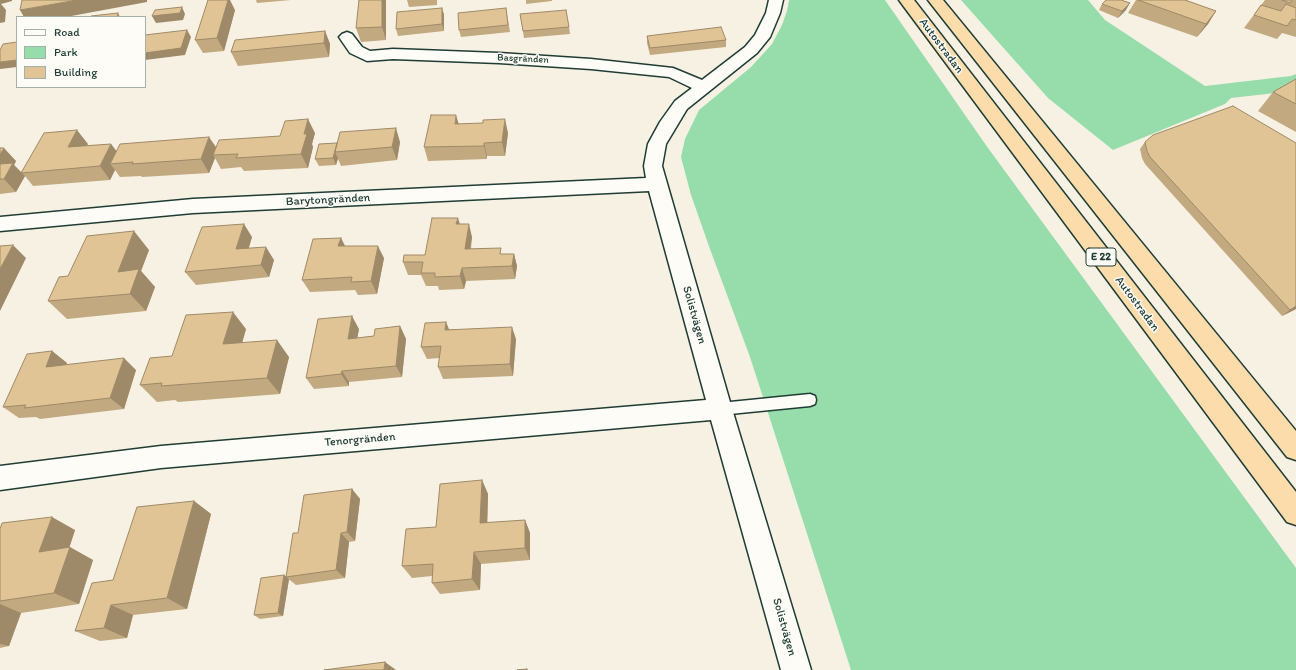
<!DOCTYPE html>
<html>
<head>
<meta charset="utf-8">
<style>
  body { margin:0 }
  #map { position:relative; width:1296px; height:670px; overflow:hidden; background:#f7f1e3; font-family:Itim,sans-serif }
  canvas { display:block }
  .legend { position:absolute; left:16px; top:16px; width:130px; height:72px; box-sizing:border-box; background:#fdfcf7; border:1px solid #a4b0a9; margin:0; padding:5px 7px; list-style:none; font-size:12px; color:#1f3d34 }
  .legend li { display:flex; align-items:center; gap:8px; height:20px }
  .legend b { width:20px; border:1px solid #a4b0a9 }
</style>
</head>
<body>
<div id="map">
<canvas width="1296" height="670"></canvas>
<ul class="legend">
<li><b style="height:5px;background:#fdfcf7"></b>Road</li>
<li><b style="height:11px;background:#96ddab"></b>Park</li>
<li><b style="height:11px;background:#e1c495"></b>Building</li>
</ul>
</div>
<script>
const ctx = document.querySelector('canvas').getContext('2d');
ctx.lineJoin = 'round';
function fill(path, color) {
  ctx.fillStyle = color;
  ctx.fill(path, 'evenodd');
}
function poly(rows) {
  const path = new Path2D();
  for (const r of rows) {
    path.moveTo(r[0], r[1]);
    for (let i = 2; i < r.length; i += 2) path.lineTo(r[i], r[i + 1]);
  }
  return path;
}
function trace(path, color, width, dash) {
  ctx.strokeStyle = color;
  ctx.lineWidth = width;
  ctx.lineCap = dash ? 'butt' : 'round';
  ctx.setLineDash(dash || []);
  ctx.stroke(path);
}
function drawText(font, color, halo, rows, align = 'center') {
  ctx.font = font + ' Itim,sans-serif';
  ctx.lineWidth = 3;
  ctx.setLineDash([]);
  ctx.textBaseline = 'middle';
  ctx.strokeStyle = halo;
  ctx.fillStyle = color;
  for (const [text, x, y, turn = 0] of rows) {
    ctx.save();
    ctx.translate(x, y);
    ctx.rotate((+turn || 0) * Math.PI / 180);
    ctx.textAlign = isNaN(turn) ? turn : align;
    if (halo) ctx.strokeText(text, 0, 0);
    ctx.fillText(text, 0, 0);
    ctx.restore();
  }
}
const green = poly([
  [789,0,885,0,988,148,1296,568,1296,670,851,670,750,357,710,249,691,195,681,157,685,139,699,110,751,67,772,44,782,25,787,11],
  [961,0,1088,0,1105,20,1205,86,1291,76,1296,74,1296,93,1293,91,1231,98,1225,104,1113,150,1048,98]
]);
const service = poly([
  [810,394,815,396,816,400,815,404,810,406,720,415,715,413,714,409,715,405,720,403,810,394]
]);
const minor = poly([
  [769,0,783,0,780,13,770,37,757,53,687,109,666,144,662,166,732,409,811,670,781,670,711,420,161,468,0,490,0,466,161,446,706,400,649,191,193,213,0,231,0,217,193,199,646,178,644,166,648,144,660,122,675,101,692,88,669,77,591,69,499,63,393,59,367,61,350,53,339,37,342,34,347,32,352,34,362,47,370,51,393,49,499,53,591,59,673,68,702,80,745,47,755,35,766,13,769,0]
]);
const motorway = poly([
  [899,0,914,0,1296,492,1296,525,1287,522,899,0],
  [928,0,943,0,1296,431,1296,460,1287,457,928,0]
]);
const wall = poly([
  [256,0,291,0,257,3],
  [386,0,386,40,361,42,356,28],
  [407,0,437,0,437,5,409,7],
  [526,0,552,0,552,1,526,4],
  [1136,0,1185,0,1216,11,1208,24,1197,37,1128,13],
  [1265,0,1296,0,1296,37,1282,33,1277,39,1244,28],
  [1102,4,1126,10,1118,18,1099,10],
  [442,8,444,15,444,31,398,36,396,29],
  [506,8,510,32,461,37,459,30],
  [235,10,224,51,203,53,195,40],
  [520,14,569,27,570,34,524,38],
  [325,31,330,44,329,57,238,66,231,52],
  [647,36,726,40,726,47,650,55,647,43],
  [1296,79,1296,132,1258,111,1273,92],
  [459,124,508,133,505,156,487,156,487,159,428,161,424,147],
  [315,133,312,144,313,147,308,168,244,171,241,167,221,169,215,158,209,173,142,177,141,176,120,177,115,170,110,180,33,186,25,176,16,192,0,194,0,148,16,161,14,165,21,172,88,144,86,146,111,144,116,151,216,147,280,136],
  [400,142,397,160,341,166,338,159,336,165,319,166,315,159,337,143,337,144],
  [1145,142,1296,143,1296,309,1282,316,1145,164,1142,158,1140,149],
  [460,224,472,237,471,249,502,254,514,254,517,266,515,279,466,281,464,289,439,290,438,286,426,286,421,275,408,275,403,262,425,255],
  [252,237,249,248,274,260,269,277,196,285,185,272],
  [341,238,345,246,384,258,377,294,358,295,355,290,310,292,302,280],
  [149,250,141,271,155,287,146,311,67,319,48,301,68,276],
  [400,326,406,339,402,377,349,382,349,386,314,389,306,378,359,329,357,338,374,336],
  [246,329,242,343,289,357,280,394,178,402,175,400,157,402,140,385,172,356],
  [449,329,516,339,513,376,443,379,438,367,440,358,427,359,421,347],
  [52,351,67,363,66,365,136,370,124,409,40,419,36,417,19,418,3,407],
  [482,480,488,494,487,523,525,520,530,533,530,560,481,564,480,590,440,594,432,583,432,576,412,578,402,566,436,527],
  [352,489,360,499,355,541,349,542,345,578,296,585,286,577,298,533],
  [194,501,211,514,187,609,133,615,127,638,100,641,75,631,113,580],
  [0,529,75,530,69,548,93,560,79,604,21,613,9,646,0,648],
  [284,575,289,579,283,616,260,619,254,615]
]);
const shadedWall = poly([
  [0,0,12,0,12,1,1,4,6,10,5,22,0,23],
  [77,0,147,0,147,2,66,17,24,17,20,10],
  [228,0,230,0,235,10,224,51,217,38],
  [382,0,386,0,386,40,382,27],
  [1130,3,1126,10,1118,18,1122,11],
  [182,7,185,14,183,20,156,23,152,16],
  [442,8,444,15,444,31,442,24],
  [1216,11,1208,24,1197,37,1206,24],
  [118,13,120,17,117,17],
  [187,30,191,37,185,55,145,60,145,53],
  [325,31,330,44,329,57,324,43],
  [17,60,17,67,0,69,0,62],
  [456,115,460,128,455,124],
  [308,119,315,133,312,144,313,147,308,168,301,154,304,134],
  [505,119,508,133,505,156,502,142],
  [396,128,400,142,397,160,392,147],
  [77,130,88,144,79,161,68,147],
  [209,137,218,150,213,155,215,158,209,173,201,159],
  [337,143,340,150,335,152,338,158,336,165,333,158],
  [484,143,487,156,487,159,484,146],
  [111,144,121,157,110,164,115,170,110,180,100,166],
  [4,148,16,161,14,165,25,176,16,192,4,179,0,171,0,155],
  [458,218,462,231,456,224],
  [244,224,252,237,244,262,236,249],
  [469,224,472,237,468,262,465,249],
  [134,231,149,250,141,271,155,287,146,311,130,294,118,272],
  [341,238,347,250,338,246],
  [13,245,26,258,0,311,0,269],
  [378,246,384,258,377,294,371,281],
  [266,247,274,260,269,277,261,265],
  [514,254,517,266,515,279,512,266],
  [462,268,466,281,464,289,460,276],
  [1296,306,1296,309,1282,316,1290,310],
  [233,312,246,329,237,361,223,344],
  [352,316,359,329,355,351,348,339],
  [446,322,451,334,445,330],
  [400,326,406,339,402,377,396,366],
  [512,327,516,339,513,376,510,364],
  [277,340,289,357,280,394,267,378],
  [52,351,67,363,60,379,46,367],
  [124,358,136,370,124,409,110,398],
  [342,371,349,382,349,386,341,374],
  [482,480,488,494,487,536,480,523],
  [352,489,360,499,355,541,347,532],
  [194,501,211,514,187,609,167,598],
  [52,517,75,530,64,564,39,552],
  [525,520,530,533,530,560,525,548],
  [341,533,349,542,345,578,336,570],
  [70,547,93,560,79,604,54,593],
  [474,552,481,564,480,590,472,579],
  [284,575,289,579,283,616,278,613],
  [0,604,21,613,9,646,0,644],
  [111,605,133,615,127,638,104,628],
  [385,662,396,670,384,670]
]);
const building = poly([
  [22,0,77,0,20,10,22,0],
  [208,0,228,0,217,38,195,40,208,0],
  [359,0,382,0,382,27,356,28,359,0],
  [1106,0,1121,0,1130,3,1122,11,1102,4,1106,0],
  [1138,0,1185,0,1216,11,1206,24,1138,0],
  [1282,0,1292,0,1290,3,1282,0],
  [1286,4,1296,8,1296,20,1292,19,1287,26,1254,15,1261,5,1281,11,1286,4],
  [182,7,180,13,152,16,155,10,182,7],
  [442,8,442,24,396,29,397,12,442,8],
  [506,8,508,25,459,30,458,13,506,8],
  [566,10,569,27,523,31,520,14,566,10],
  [118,13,117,17,91,17,91,16,118,13],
  [721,27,726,40,650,48,647,36,721,27],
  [187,30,181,48,145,53,145,35,187,30],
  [325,31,324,43,231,52,235,40,325,31],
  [17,42,17,60,0,62,0,50,3,44,17,42],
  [1296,79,1296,104,1273,92,1296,79],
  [1233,106,1296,143,1296,306,1290,310,1150,157,1147,151,1145,142,1153,135,1233,106],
  [431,115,456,115,455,124,483,123,483,120,505,119,502,142,484,143,484,146,424,147,431,115],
  [308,119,304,134,307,134,301,154,236,158,238,154,213,155,219,140,280,136,285,121,308,119],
  [396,128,392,147,335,152,340,132,396,128],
  [77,130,68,147,111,144,100,166,21,173,44,133,77,130],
  [209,137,201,159,132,164,133,162,110,164,120,144,209,137],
  [337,143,333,158,315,159,319,144,337,143],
  [0,148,4,148,0,155,0,148],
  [13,163,4,179,0,179,0,164,13,163],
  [432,218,458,218,456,224,469,224,465,249,501,248,500,254,514,254,512,266,462,268,460,276,435,277,435,273,421,273,423,262,403,262,404,255,425,255,432,218],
  [244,224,236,249,266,247,261,265,185,272,202,227,244,224],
  [134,231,118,272,139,269,130,294,48,301,59,277,68,276,87,236,134,231],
  [341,238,338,246,378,246,371,281,351,282,352,277,302,280,313,239,341,238],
  [13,245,0,269,0,246,13,245],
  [233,312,223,344,277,340,267,378,161,386,162,383,140,385,150,358,172,356,186,315,233,312],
  [352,316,348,339,374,336,375,329,400,326,396,366,342,371,341,374,306,378,318,319,352,316],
  [446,322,445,330,512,327,510,364,438,367,441,346,421,347,425,323,446,322],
  [52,351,46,367,124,358,110,398,24,408,26,405,3,407,27,354,52,351],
  [482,480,480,523,525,520,525,548,474,552,472,579,432,583,433,564,402,566,406,529,436,527,440,484,482,480],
  [352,489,347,532,341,533,336,570,286,577,293,533,298,533,304,495,352,489],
  [194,501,167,598,111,605,104,628,75,631,92,583,113,580,137,507,194,501],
  [52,517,39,552,70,547,54,593,0,601,0,529,2,523,52,517],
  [284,575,278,613,254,615,261,578,284,575],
  [385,662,384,670,324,670,385,662],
  [527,669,527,670,517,670,527,669]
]);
const farStreetnames = [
  ["Basgränden",523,59,3]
];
const shields = [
  [1101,257,30]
];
const shieldNames = [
  ["E 22",1101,257]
];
const streetNames = [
  ["Autostradan",941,46,53],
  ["Barytongränden",328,200,-3],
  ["Autostradan",1137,304,53],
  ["Solistvägen",694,315,74],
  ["Tenorgränden",360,440,-5],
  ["Solistvägen",784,627,74]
];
fill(green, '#96ddab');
trace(service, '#1f3d34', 3);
trace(minor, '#1f3d34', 3);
trace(motorway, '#1f3d34', 3);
fill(service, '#fdfcf7');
fill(minor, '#fdfcf7');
fill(motorway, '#fddcac');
fill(wall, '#c2a980');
fill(shadedWall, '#9e8968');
fill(building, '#e1c495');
trace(building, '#9e8968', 1);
drawText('10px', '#1f3d34', '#fdfcf7', farStreetnames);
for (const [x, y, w] of shields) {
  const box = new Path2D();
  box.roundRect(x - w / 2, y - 9, w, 18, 3);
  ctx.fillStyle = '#fdfcf7';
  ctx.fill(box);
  trace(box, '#1f3d34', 1);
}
drawText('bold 11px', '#1f3d34', null, shieldNames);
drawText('12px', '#1f3d34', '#fdfcf7', streetNames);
</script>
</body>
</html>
